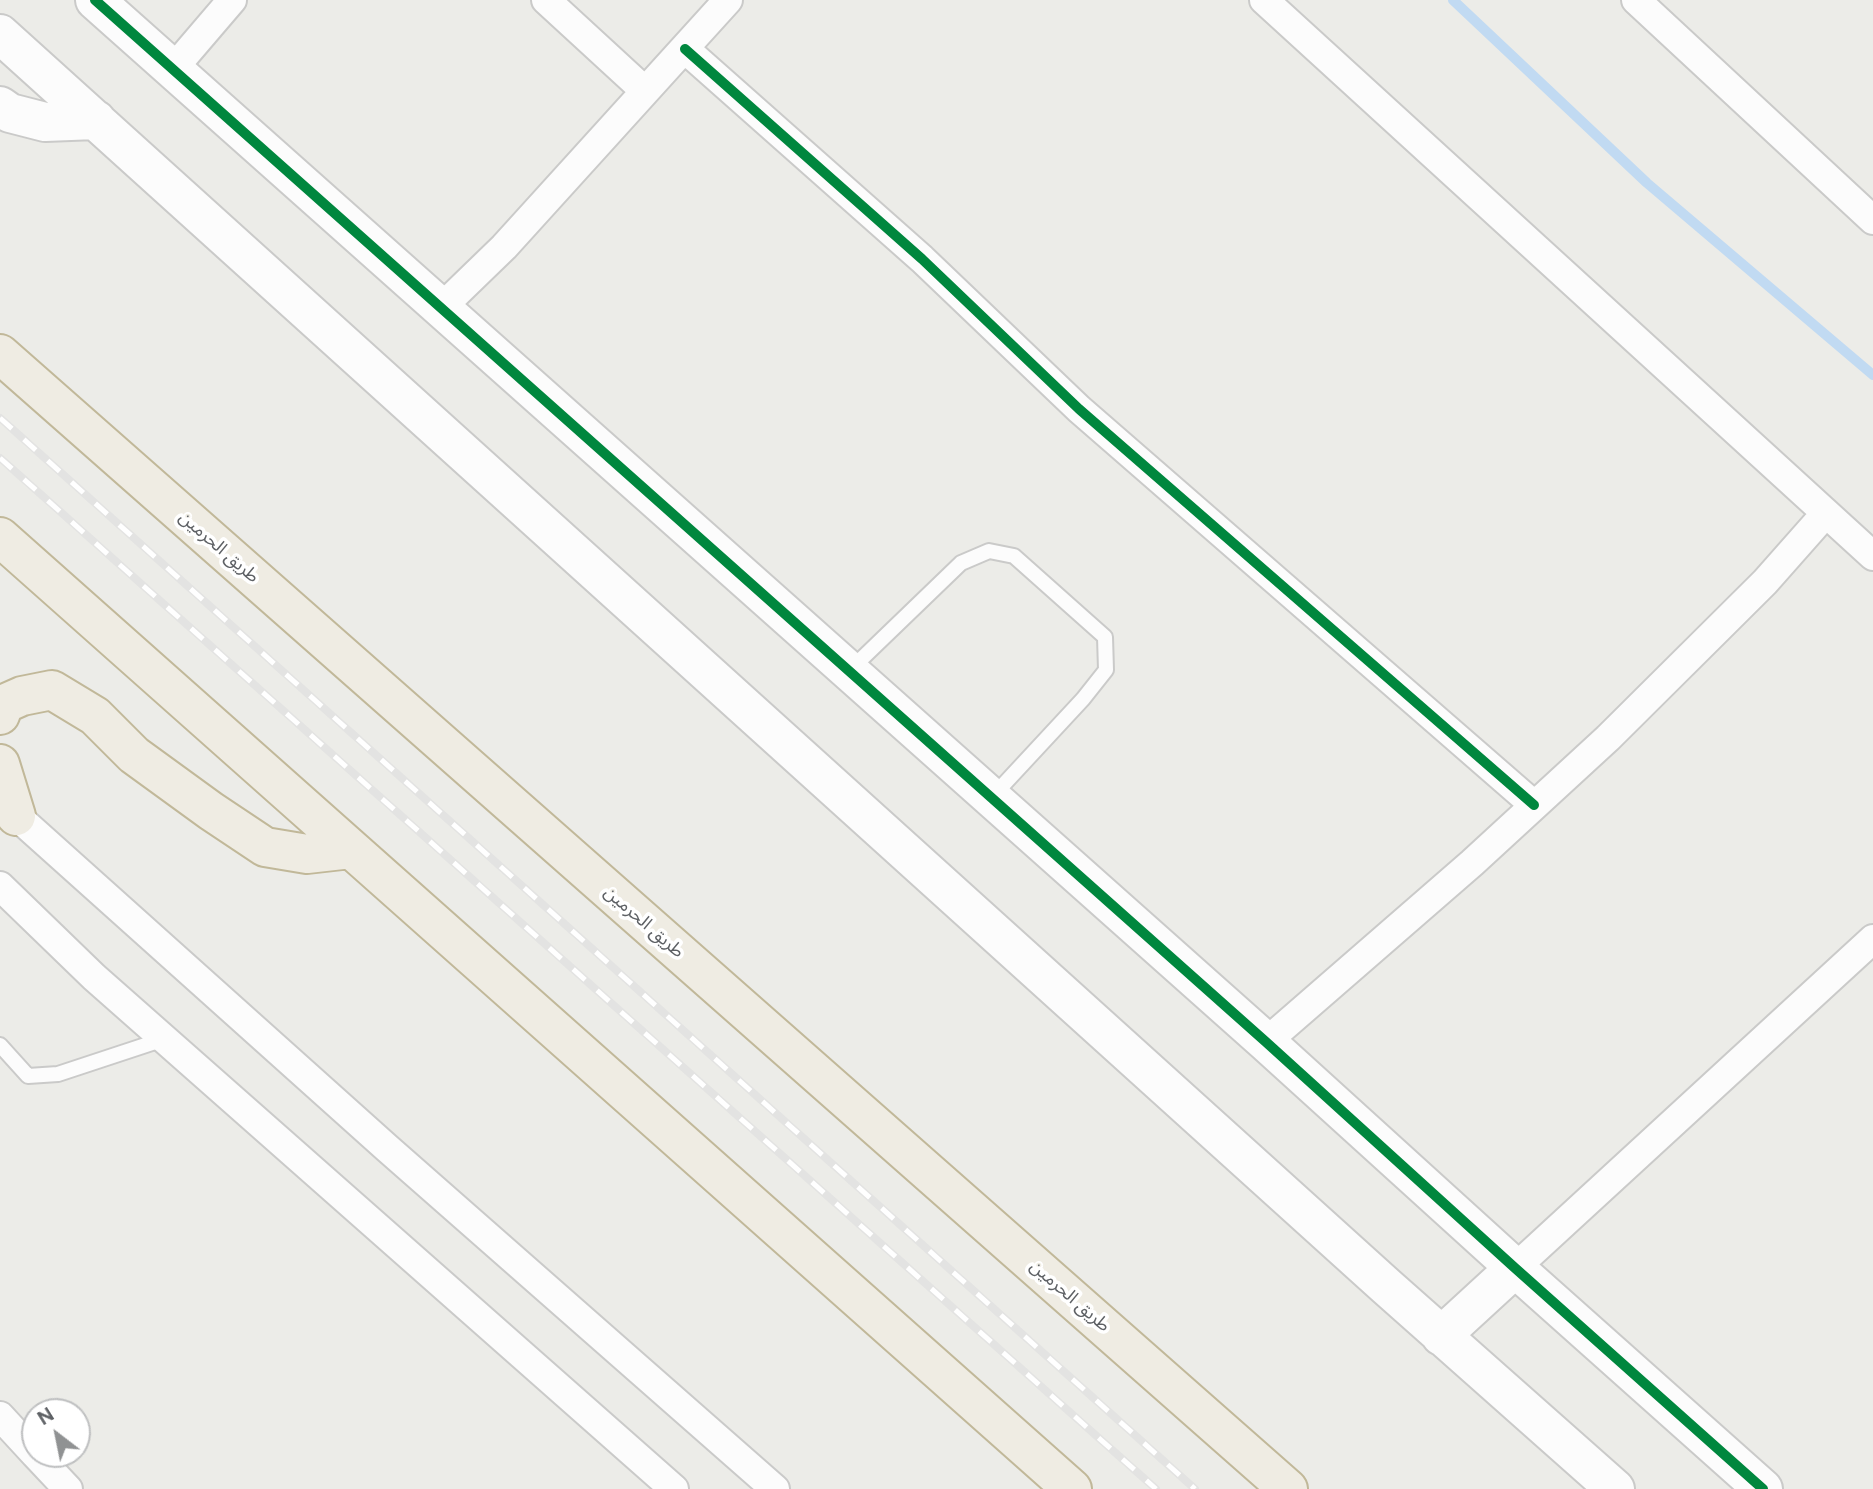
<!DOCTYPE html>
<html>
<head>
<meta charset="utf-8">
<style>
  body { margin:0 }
  #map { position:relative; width:1873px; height:1489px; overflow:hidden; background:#ecece8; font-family:Figtree,sans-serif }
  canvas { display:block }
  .north { position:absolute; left:21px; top:1398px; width:70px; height:70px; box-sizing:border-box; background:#fff; border:2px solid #bfc0c1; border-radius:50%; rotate:328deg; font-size:19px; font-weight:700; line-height:28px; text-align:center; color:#5e6165 }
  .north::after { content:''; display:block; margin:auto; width:24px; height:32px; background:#909293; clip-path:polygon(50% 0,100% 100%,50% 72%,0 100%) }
</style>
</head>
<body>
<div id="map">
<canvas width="1873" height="1489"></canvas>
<div class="north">N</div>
</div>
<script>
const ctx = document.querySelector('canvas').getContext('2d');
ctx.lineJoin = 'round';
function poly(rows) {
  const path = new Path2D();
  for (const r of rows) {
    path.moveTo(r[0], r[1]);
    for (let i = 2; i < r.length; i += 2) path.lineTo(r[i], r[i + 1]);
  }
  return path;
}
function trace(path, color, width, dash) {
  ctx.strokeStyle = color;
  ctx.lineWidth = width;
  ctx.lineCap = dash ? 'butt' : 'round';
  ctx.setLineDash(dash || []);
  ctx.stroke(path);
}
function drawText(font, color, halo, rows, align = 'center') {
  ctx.font = font + ' Figtree,"Noto Sans Arabic",sans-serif';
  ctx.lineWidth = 7;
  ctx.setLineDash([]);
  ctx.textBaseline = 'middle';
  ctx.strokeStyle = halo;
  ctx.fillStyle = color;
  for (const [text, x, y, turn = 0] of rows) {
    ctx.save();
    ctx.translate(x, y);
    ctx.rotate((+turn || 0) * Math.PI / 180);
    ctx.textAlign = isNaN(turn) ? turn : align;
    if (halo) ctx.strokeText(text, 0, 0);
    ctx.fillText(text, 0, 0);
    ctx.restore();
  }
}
const stream = poly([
  [1453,0,1647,183,1873,375]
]);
const lane = poly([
  [850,670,961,563,989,551,1014,556,1105,637,1106,670,1083,699,992,797],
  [0,1045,28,1076,58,1074,164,1039]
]);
const street = poly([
  [546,0,645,91],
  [1264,0,1873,556],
  [1636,0,1873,220],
  [685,49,922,259,1079,409,1534,805],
  [173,69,232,0],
  [441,308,504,247,728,0],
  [2,803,387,1148,775,1489],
  [0,886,94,977,674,1489],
  [1266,1042,1472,863,1608,738,1765,582,1826,513],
  [1515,1268,1873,939],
  [0,1416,35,1454],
  [35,1454,68,1489]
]);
const secondary = poly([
  [95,0,1266,1042,1515,1268,1763,1489],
  [0,34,1386,1286,1615,1489],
  [0,106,10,113,45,122,96,120],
  [1441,1336,1515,1268]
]);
const highway = poly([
  [0,354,1288,1489],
  [0,537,1072,1489],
  [0,715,4,704,22,696,52,690,95,716,134,755,211,811,265,847,307,854,351,849],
  [0,764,16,816]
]);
const rail = poly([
  [0,418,1195,1489],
  [0,458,1156,1489]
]);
const cycleway = poly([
  [95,0,1266,1042,1515,1268,1763,1489],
  [685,49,922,259,1079,409,1534,805]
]);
const streetNames = [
  ["طريق الحرمين",219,547,41],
  ["طريق الحرمين",644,922,41],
  ["طريق الحرمين",1070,1296,41]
];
trace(stream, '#c1daf2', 10);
trace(lane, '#cacac9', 18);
trace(street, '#cacac9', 32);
trace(secondary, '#cacac9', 42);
trace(highway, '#c1b899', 42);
trace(lane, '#fcfcfc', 14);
trace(street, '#fcfcfc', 28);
trace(secondary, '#fcfcfc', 38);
trace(highway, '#efece3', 38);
trace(rail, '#e3e3e2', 8);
trace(rail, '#fff', 5, [16]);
trace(cycleway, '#00873e', 10);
drawText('18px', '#5e6165', '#fff', streetNames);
</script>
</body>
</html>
